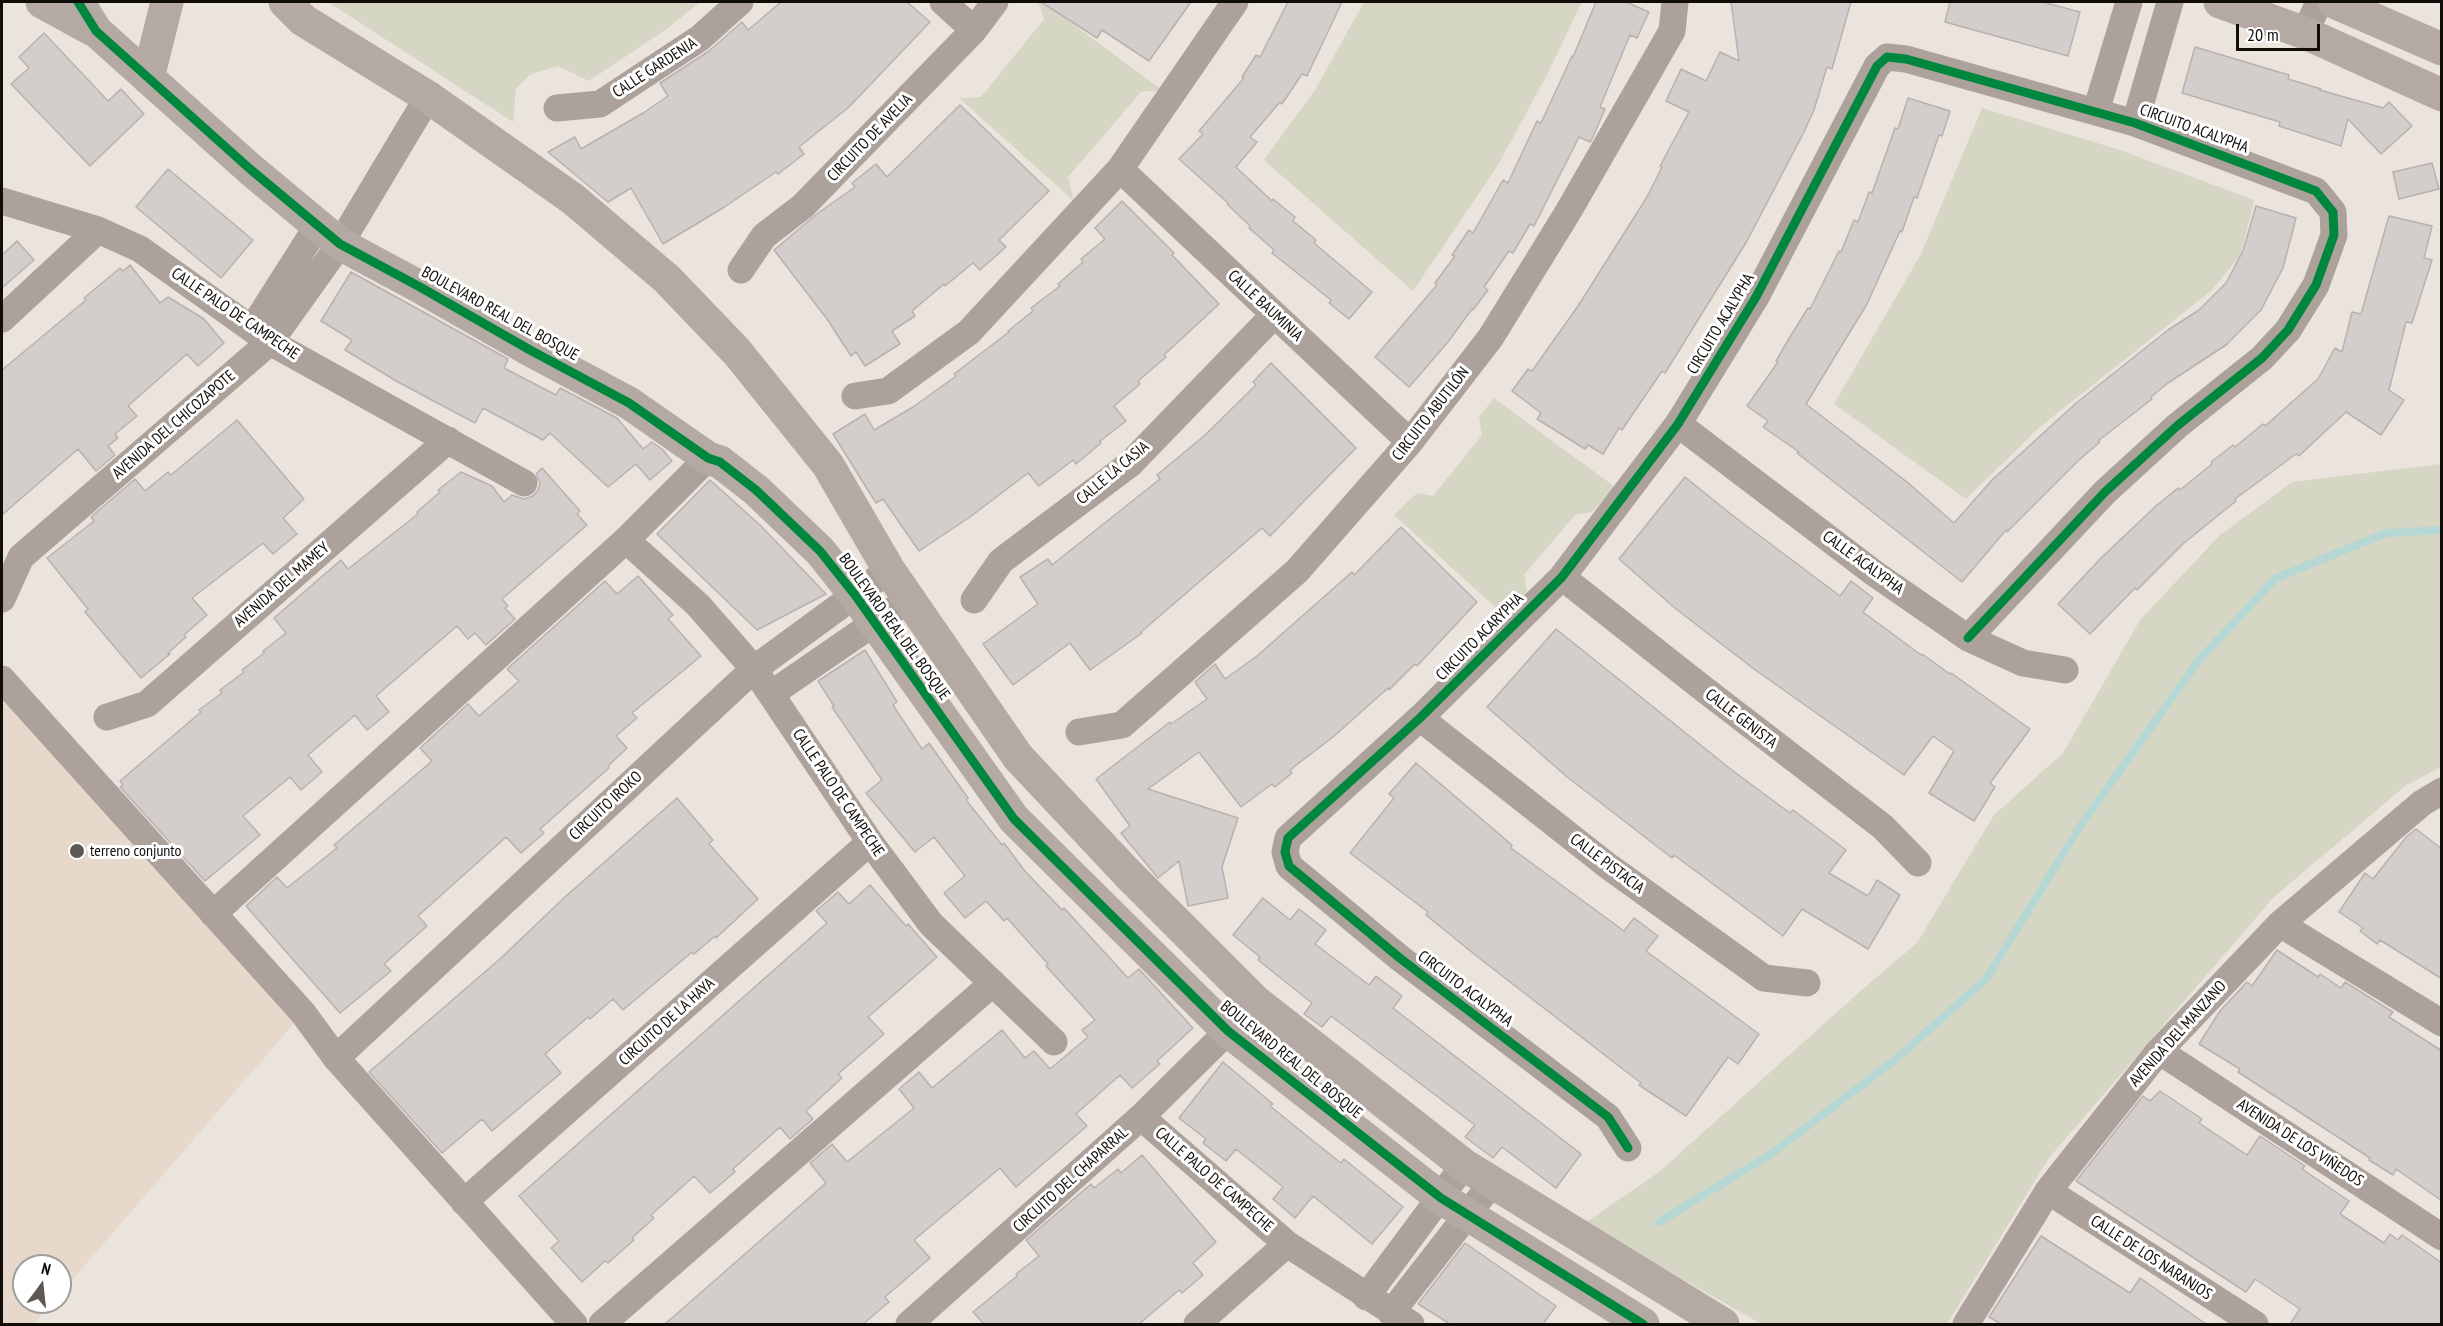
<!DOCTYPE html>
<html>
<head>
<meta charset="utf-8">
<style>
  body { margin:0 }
  #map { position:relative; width:2443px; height:1326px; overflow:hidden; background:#ebe4dc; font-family:"PT Sans Narrow",sans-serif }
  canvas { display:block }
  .frame { position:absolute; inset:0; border:3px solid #110d08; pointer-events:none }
  .north { position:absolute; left:12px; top:1254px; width:60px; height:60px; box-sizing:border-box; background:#fff; border:2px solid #a09e9c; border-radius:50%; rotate:15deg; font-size:16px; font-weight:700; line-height:24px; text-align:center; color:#110d08 }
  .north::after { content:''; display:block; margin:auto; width:21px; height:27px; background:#5d5852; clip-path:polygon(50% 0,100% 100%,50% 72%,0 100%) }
  .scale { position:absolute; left:2236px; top:24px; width:84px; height:27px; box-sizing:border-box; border:3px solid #110d08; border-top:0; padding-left:8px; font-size:18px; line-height:21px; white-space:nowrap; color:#110d08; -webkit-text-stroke:4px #fff; paint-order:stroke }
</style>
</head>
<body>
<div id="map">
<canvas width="2443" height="1326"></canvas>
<div class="frame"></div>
<div class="north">N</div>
<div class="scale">20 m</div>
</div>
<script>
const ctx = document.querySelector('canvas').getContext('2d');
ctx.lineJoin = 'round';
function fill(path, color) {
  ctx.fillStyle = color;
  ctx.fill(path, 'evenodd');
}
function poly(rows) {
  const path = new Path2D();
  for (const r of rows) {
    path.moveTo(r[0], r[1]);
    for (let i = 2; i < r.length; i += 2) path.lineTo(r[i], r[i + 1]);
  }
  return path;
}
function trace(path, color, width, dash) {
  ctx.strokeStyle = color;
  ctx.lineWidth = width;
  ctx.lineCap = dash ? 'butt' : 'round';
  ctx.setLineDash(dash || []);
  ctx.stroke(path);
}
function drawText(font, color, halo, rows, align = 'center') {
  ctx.font = font + ' "PT Sans Narrow",sans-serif';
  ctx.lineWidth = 6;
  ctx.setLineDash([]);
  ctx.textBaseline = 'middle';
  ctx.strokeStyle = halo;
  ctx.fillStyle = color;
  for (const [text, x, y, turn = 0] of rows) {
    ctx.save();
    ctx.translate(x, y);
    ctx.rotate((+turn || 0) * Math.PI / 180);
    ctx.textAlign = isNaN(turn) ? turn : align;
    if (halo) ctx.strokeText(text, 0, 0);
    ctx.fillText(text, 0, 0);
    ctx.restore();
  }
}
const built = poly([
  [2,690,303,1013,60,1294,60,1266,24,1266,24,1302,53,1302,34,1324,2,1324]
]);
const green = poly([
  [328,2,700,2,667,29,589,81,558,66,531,74,516,88,513,122],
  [1038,2,1043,2,1162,90,1141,92,1068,177,1074,201,959,98,981,97,1044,19],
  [1364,2,1582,2,1547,75,1498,165,1413,291,1264,160,1315,90],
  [1982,108,2120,150,2254,200,2241,255,2211,291,2041,426,1966,499,1834,404,1921,254],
  [1494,398,1615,487,1592,512,1575,515,1524,575,1528,597,1508,619,1394,515,1417,493,1433,496,1482,435,1479,417],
  [2441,464,2441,767,2405,786,2273,898,2049,1158,1947,1324,1761,1324,1585,1223,1659,1172,1856,995,1917,943,1994,815,2063,753,2140,620,2220,535,2292,482]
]);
const stream = poly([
  [1659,1222,1771,1154,1896,1059,1986,979,2081,825,2199,660,2276,578,2386,533,2442,530]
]);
const building = poly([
  [781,2,907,2,930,22,849,107,799,147,804,154,778,174,776,172,723,208,663,244,631,188,608,202,548,152,575,137,581,149,643,113,668,96,660,83,709,51,742,22,748,30,781,2],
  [1041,2,1191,2,1149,61,1102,30,1097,38,1041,2],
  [1288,2,1342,2,1307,76,1302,74,1282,104,1280,102,1250,137,1257,142,1236,167,1272,201,1273,199,1295,217,1293,221,1316,240,1314,243,1372,292,1349,319,1329,303,1331,300,1272,253,1274,250,1249,228,1250,226,1227,204,1228,203,1179,159,1203,134,1199,131,1244,78,1242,77,1256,55,1260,57,1288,2],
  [1596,2,1626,2,1649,12,1637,38,1630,35,1600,107,1605,109,1592,139,1590,142,1579,137,1534,226,1530,224,1513,253,1509,251,1484,287,1488,290,1473,310,1472,309,1448,342,1409,387,1375,357,1437,285,1435,283,1455,256,1452,255,1469,230,1473,233,1503,180,1508,183,1537,121,1541,123,1572,56,1573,57,1596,2],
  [1731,2,1851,2,1832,69,1827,67,1814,110,1803,134,1747,241,1665,373,1662,371,1622,430,1619,428,1603,454,1588,445,1585,449,1537,419,1541,413,1512,391,1528,369,1532,371,1578,306,1647,197,1662,167,1660,166,1689,112,1666,101,1681,69,1706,81,1720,52,1739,61,1731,2],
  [1950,2,2042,2,2080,12,2068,56,1945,22,1950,2],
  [44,33,108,101,121,89,144,114,90,166,11,84,29,68,19,57,44,33],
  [2195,47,2289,75,2288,79,2321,89,2320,90,2383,108,2389,102,2412,126,2381,154,2348,119,2341,146,2279,126,2280,122,2182,93,2195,47],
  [1908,98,1950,111,1942,136,1939,135,1917,198,1914,197,1902,232,1900,231,1867,304,1806,404,1907,482,1954,523,1992,480,2075,404,2168,330,2199,310,2226,283,2243,251,2256,206,2296,218,2283,268,2261,310,2226,345,2168,383,2151,397,2152,399,2098,441,2100,442,2079,460,2007,532,2006,530,1962,582,1797,453,1799,452,1763,427,1768,421,1747,406,1778,362,1776,361,1790,337,1808,308,1810,309,1839,251,1841,252,1854,220,1858,222,1869,192,1872,193,1895,128,1898,129,1908,98],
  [960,105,1049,191,999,240,1006,247,980,270,973,263,945,286,944,284,912,311,915,316,892,331,900,344,865,366,856,352,851,356,827,319,774,250,818,213,855,187,852,183,876,164,887,177,960,105],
  [2432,163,2439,189,2399,199,2393,172,2432,163],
  [168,169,253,240,221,278,136,207,168,169],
  [1122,201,1174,253,1172,255,1219,304,1164,355,1166,357,1138,381,1140,384,1114,406,1126,421,1100,441,1101,443,1076,464,1073,460,1039,486,1028,473,970,517,919,551,883,499,876,503,833,434,865,414,874,430,913,407,956,376,954,374,1009,332,1008,331,1033,311,1031,308,1060,286,1058,284,1083,262,1081,259,1105,239,1095,228,1122,201],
  [2389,216,2432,226,2424,258,2432,260,2412,323,2406,322,2389,390,2404,400,2381,435,2346,412,2299,456,2296,454,2235,499,2236,501,2184,543,2137,590,2135,588,2090,634,2058,604,2100,559,2156,506,2178,488,2180,490,2212,464,2211,462,2233,445,2235,447,2263,424,2265,426,2318,379,2335,348,2342,352,2352,312,2361,314,2389,216],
  [17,241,34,260,2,288,2,255,17,241],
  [130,265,160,303,168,297,204,319,224,343,198,366,187,354,128,406,137,416,115,434,118,438,108,446,115,455,96,471,78,449,2,515,2,370,86,300,84,298,120,268,123,271,130,265],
  [351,272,508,359,504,368,556,395,560,388,617,418,643,449,652,442,662,449,672,461,650,480,636,464,608,487,550,433,543,440,483,408,475,423,398,382,345,350,352,340,321,321,351,272],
  [1271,363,1356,448,1270,536,1262,528,1141,632,1142,633,1090,670,1070,643,1013,685,983,644,1038,604,1020,577,1048,559,1052,565,1160,479,1157,475,1204,436,1256,385,1253,382,1271,363],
  [237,420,304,499,283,518,297,534,273,554,263,543,192,598,207,615,184,635,186,637,168,653,170,654,141,678,85,612,88,609,47,558,94,521,91,517,135,479,145,491,168,472,171,475,237,420],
  [542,468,580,511,577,514,587,525,502,599,508,606,505,608,515,619,486,645,475,633,468,639,457,626,376,696,389,712,367,730,355,715,308,755,322,772,301,790,290,777,243,816,260,835,205,881,120,787,123,785,120,781,201,712,199,710,222,693,220,690,244,672,242,670,264,653,263,651,286,633,274,618,341,560,348,569,418,514,417,512,440,492,438,490,461,472,492,486,504,502,512,495,524,499,533,496,538,490,540,483,536,474,542,468],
  [1685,477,1732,515,1840,596,1851,581,1873,598,1863,612,1921,655,1922,654,1950,674,1951,673,2030,729,1990,783,1995,787,1974,821,1929,793,1954,751,1933,736,1904,775,1754,669,1676,609,1619,559,1685,477],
  [710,480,761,526,826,594,757,630,657,534,710,480],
  [1401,527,1477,602,1417,666,1415,664,1389,690,1388,688,1333,737,1290,770,1292,773,1275,787,1272,784,1241,807,1199,752,1148,789,1238,818,1222,867,1228,898,1188,906,1179,861,1158,878,1121,833,1130,826,1096,779,1170,722,1171,724,1207,699,1195,682,1215,664,1225,679,1257,656,1352,572,1354,575,1401,527],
  [638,576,673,615,668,619,701,656,632,713,637,718,616,736,627,748,608,766,609,768,540,829,544,833,521,853,506,837,418,916,427,926,384,964,391,971,340,1013,246,906,277,877,287,888,337,848,334,845,432,761,420,748,468,704,479,716,519,681,507,669,605,581,617,594,638,576],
  [1556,629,1733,771,1790,813,1793,810,1846,850,1829,873,1868,896,1877,880,1900,895,1868,949,1802,909,1783,936,1674,855,1672,858,1566,776,1487,707,1556,629],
  [865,650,897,702,893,705,922,749,929,743,968,798,966,800,1002,845,1004,843,1024,870,1062,910,1064,908,1128,978,1139,969,1193,1028,1157,1061,1160,1064,1132,1088,1120,1075,1076,1114,1087,1126,1016,1187,1000,1168,914,1240,930,1258,885,1297,889,1302,863,1324,665,1324,826,1183,810,1163,832,1144,847,1162,914,1108,899,1089,919,1072,932,1088,1002,1030,1025,1058,1034,1051,1050,1069,1088,1037,1082,1030,1095,1020,1046,966,1048,964,1007,918,1004,921,986,901,965,918,944,893,965,876,934,837,915,852,866,793,882,780,832,707,834,706,818,681,865,650],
  [1416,763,1512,845,1511,848,1624,931,1634,918,1658,936,1646,951,1759,1034,1738,1064,1728,1057,1686,1116,1639,1085,1641,1083,1479,958,1426,915,1428,912,1350,853,1394,798,1389,794,1416,763],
  [677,798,713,840,709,844,758,899,716,938,715,936,694,954,692,952,623,1010,613,999,590,1019,588,1017,545,1054,561,1073,492,1131,482,1119,442,1153,369,1072,501,958,565,897,677,798],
  [2416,829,2442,849,2442,979,2380,940,2377,944,2360,931,2363,928,2339,912,2365,873,2373,879,2407,836,2416,829],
  [870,885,906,926,908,924,937,957,868,1017,884,1034,838,1074,842,1078,806,1111,813,1119,790,1139,780,1127,733,1169,735,1172,710,1193,694,1176,651,1215,654,1218,632,1238,634,1240,608,1263,605,1261,582,1282,551,1248,559,1241,519,1196,827,923,816,911,838,892,849,904,870,885],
  [1263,898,1290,920,1299,909,1326,930,1315,944,1369,985,1376,976,1402,996,1393,1008,1581,1154,1556,1188,1502,1147,1493,1158,1465,1137,1475,1125,1331,1016,1322,1027,1304,1014,1312,1003,1258,960,1260,957,1233,935,1263,898],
  [2277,950,2318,977,2320,974,2341,988,2345,982,2393,1012,2389,1017,2442,1051,2442,1201,2396,1169,2393,1175,2369,1160,2370,1158,2238,1072,2240,1069,2199,1044,2220,1011,2247,982,2252,986,2277,950],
  [1223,1062,1273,1104,1270,1106,1317,1144,1341,1163,1344,1159,1403,1207,1372,1244,1313,1196,1295,1218,1273,1199,1283,1187,1236,1149,1226,1161,1203,1143,1206,1139,1179,1118,1223,1062],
  [2160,1091,2202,1119,2199,1123,2247,1155,2260,1136,2305,1166,2302,1169,2349,1201,2340,1214,2384,1243,2390,1234,2398,1240,2402,1235,2442,1263,2442,1324,2290,1324,2300,1309,2255,1279,2246,1292,2076,1181,2143,1096,2150,1101,2160,1091],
  [1142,1155,1216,1242,1193,1263,1203,1275,1182,1293,1179,1290,1139,1324,984,1324,973,1312,1017,1276,1016,1274,1039,1256,1026,1240,1091,1184,1094,1188,1118,1169,1121,1173,1142,1155],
  [2041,1236,2130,1293,2140,1278,2206,1324,2001,1324,1989,1317,2041,1236],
  [1465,1243,1556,1306,1543,1324,1450,1324,1418,1304,1465,1243]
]);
const street = poly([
  [943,2,974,30],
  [2305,33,2319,2],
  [557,108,600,104,700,38,740,2],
  [2096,111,2129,2],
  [2135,123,2170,2],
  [1120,169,1410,442],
  [2,201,98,230,140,249,270,342,524,483],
  [741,270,764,236,803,206,974,30,995,2],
  [2,319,98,230],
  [252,329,318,225],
  [855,396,888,391,969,332,1120,169,1235,2],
  [1678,424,1874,573,1968,638,2023,663,2065,670],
  [626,540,698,605,754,669,870,842,931,924,1054,1042],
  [1562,577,1696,683,1883,827,1918,863],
  [2,599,21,557,270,342,340,244,428,97],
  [974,600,1001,561,1130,464,1274,315],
  [2,679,303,1013,336,1058,574,1324],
  [771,694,909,599],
  [107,717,147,704,448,440],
  [1420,718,1608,866,1764,978,1807,983],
  [1079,732,1122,725,1297,571,1410,442,1491,337,1568,212,1672,31,1675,2],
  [213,914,626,540,708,458],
  [2280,924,2442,1023],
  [2159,1051,2442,1237],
  [336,1058,754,669,889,570],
  [1141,1117,1287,1244,1411,1324],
  [1628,1148,1608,1117,1401,959,1289,866,1285,852,1288,838,1420,718,1562,577,1678,424,1756,297,1877,66,1887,57,1906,59,2135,123,2316,191,2333,212,2334,235,2316,285,2288,330,2262,358,2177,426,2105,492,1968,638],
  [2048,1191,2255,1324],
  [464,1202,870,842],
  [1366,1297,1464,1165],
  [1391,1313,1492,1183],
  [602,1324,993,983],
  [909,1324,1141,1117,1228,1031],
  [1197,1324,1287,1244],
  [1966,1324,2048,1191,2159,1051,2280,924,2422,803,2442,791]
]);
const secondary = poly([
  [42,2,95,31],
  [78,2,96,31,250,169,340,244,420,287,530,350,629,403,708,458,720,462,756,490,820,551,855,595,1014,819,1228,1031,1441,1198,1643,1324],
  [285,2,303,20,428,97,573,199,667,279,737,352,828,465,889,570,1018,757,1128,874,1255,1001,1464,1165,1723,1324],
  [2220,2,2305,33,2442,95],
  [2334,2,2442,49],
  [148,78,167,2]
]);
const cycleway = poly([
  [78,2,96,31,250,169,340,244,420,287,530,350,629,403,708,458,720,462,756,490,820,551,855,595,1014,819,1228,1031,1441,1198,1643,1324],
  [1628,1148,1608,1117,1401,959,1289,866,1285,852,1288,838,1420,718,1562,577,1678,424,1756,297,1877,66,1887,57,1906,59,2135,123,2316,191,2333,212,2334,235,2316,285,2288,330,2262,358,2177,426,2105,492,1968,638]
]);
const markers = [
  [77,851,8,"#5d5852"]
];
const streetNames = [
  ["CALLE GARDENIA",655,68,-33],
  ["CIRCUITO ACALYPHA",2194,129,20],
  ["CIRCUITO DE AVELIA",870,138,-46],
  ["CALLE BAUMINIA",1265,306,43],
  ["CALLE PALO DE CAMPECHE",235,314,34],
  ["BOULEVARD REAL DEL BOSQUE",500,314,29],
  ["CIRCUITO ACALYPHA",1721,324,-59],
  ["CIRCUITO ABUTILÓN",1431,414,-52],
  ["AVENIDA DEL CHICOZAPOTE",174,425,-41],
  ["CALLE LA CASIA",1113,473,-40],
  ["CALLE ACALYPHA",1863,563,36],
  ["AVENIDA DEL MAMEY",282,585,-41],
  ["BOULEVARD REAL DEL BOSQUE",894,627,54],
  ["CIRCUITO ACARYPHA",1480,637,-45],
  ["CALLE GENISTA",1741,719,38],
  ["CALLE PALO DE CAMPECHE",838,793,56],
  ["CIRCUITO IROKO",606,806,-43],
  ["CALLE PISTACIA",1607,864,37],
  ["CIRCUITO ACALYPHA",1465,989,37],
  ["CIRCUITO DE LA HAYA",667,1022,-42],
  ["AVENIDA DEL MANZANO",2178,1034,-48],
  ["BOULEVARD REAL DEL BOSQUE",1291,1060,39],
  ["AVENIDA DE LOS VIÑEDOS",2300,1143,33],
  ["CIRCUITO DEL CHAPARRAL",1071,1180,-42],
  ["CALLE PALO DE CAMPECHE",1214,1180,41],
  ["CALLE DE LOS NARANJOS",2151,1258,33]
];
const poiNames = [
  ["terreno conjunto",90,851]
];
fill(built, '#e6d9cb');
fill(green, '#d6d6c4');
trace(stream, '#b6d7d4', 8);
fill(building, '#d3cdcb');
trace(building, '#b8b1b0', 1.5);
trace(street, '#ada29b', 27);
trace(secondary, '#b5aaa3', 33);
trace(cycleway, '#00873e', 9);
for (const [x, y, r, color] of markers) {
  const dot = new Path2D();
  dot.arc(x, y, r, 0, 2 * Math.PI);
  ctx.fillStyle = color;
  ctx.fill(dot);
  trace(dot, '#fff', 2);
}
drawText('16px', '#110d08', '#fff', streetNames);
drawText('16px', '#110d08', '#fff', poiNames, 'left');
</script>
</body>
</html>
